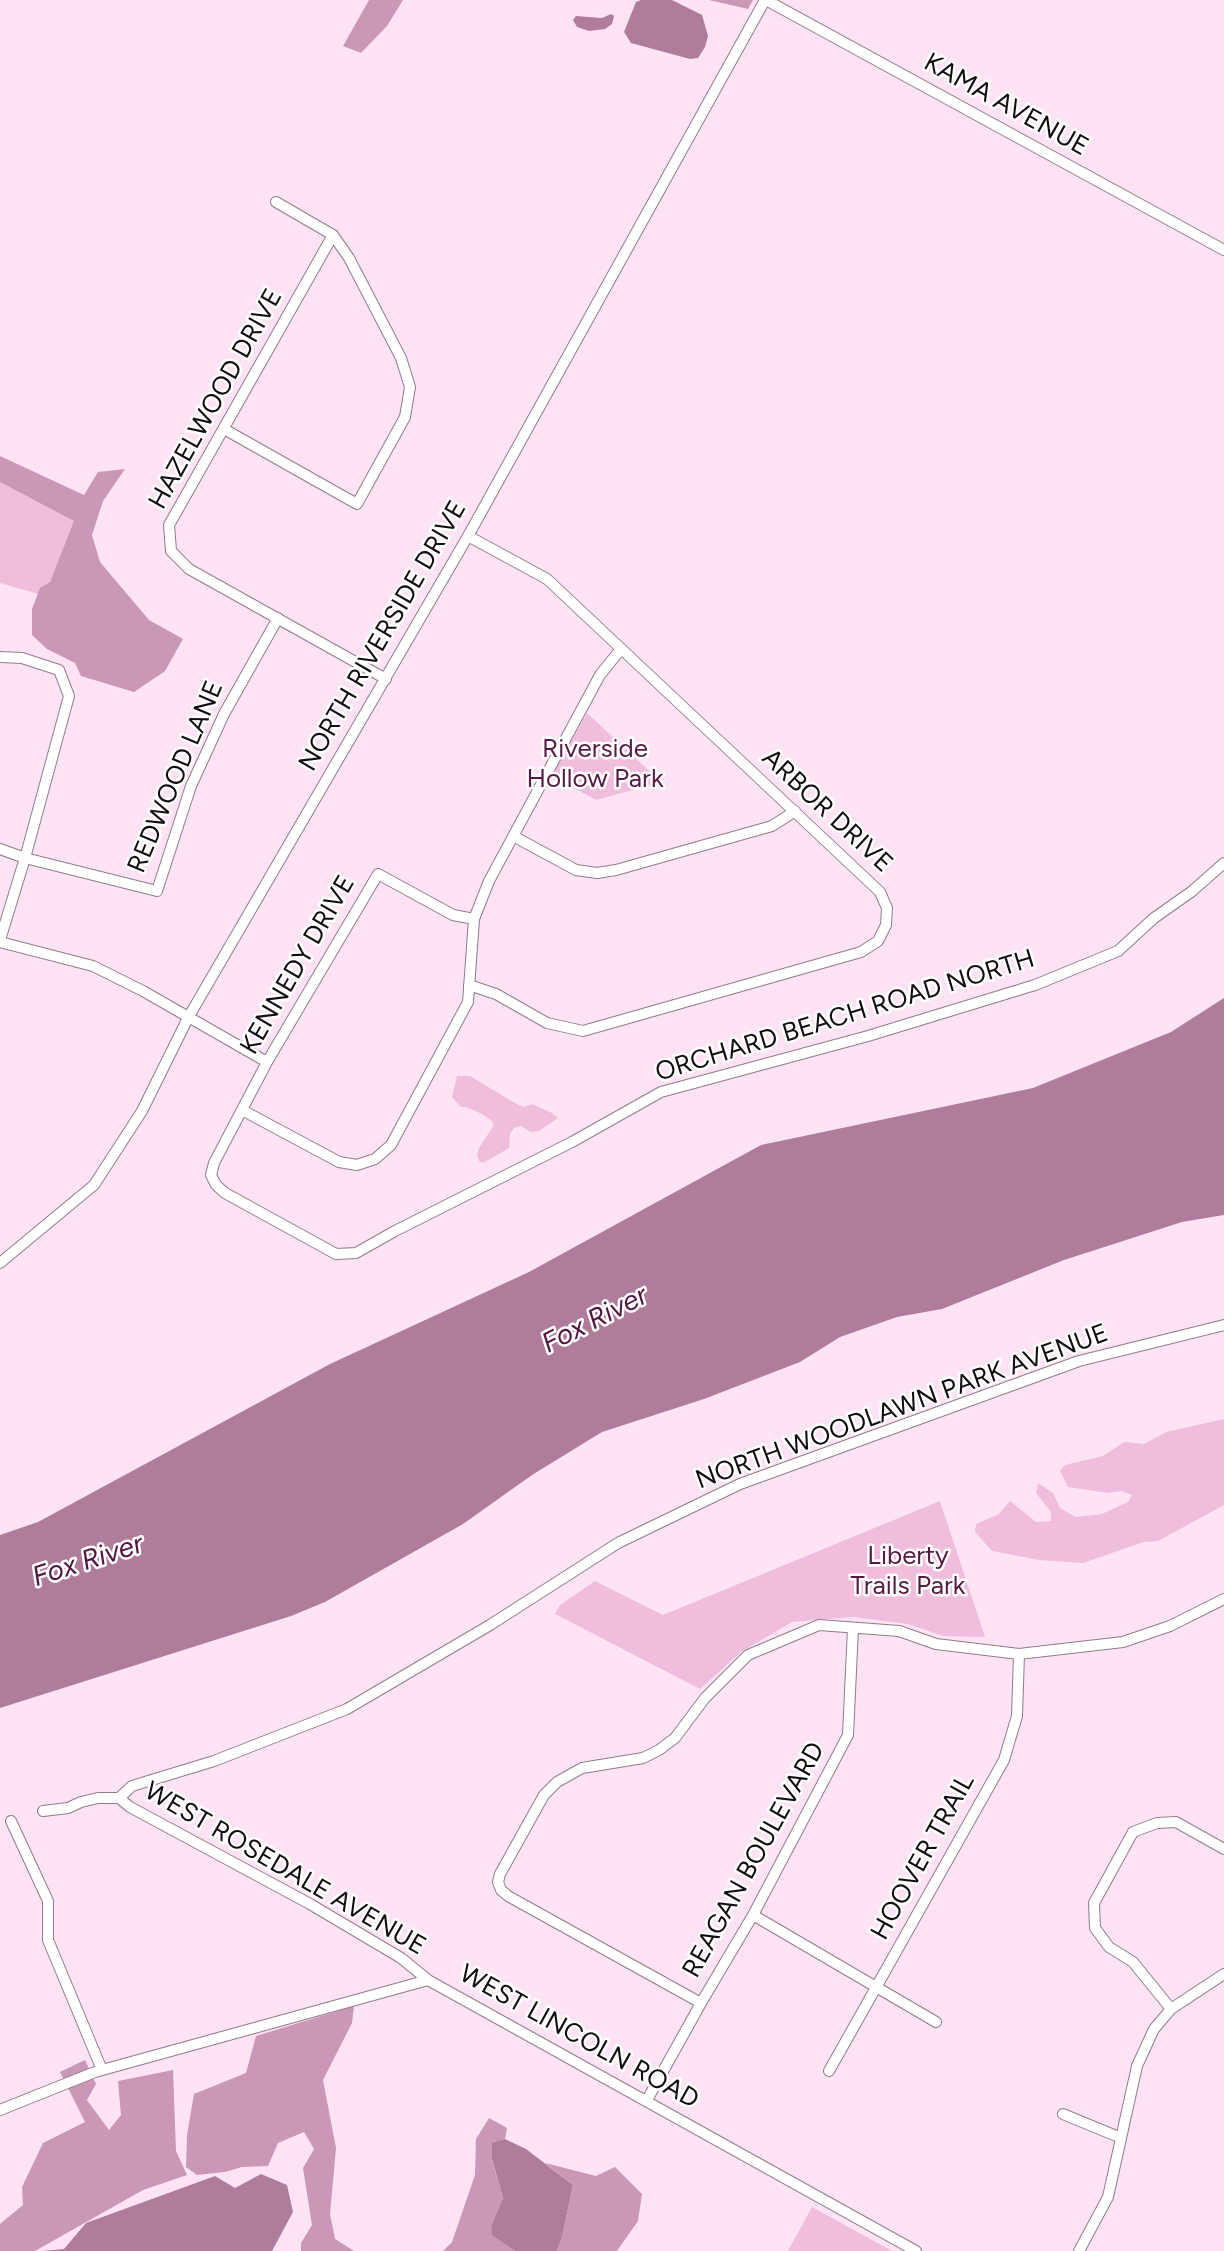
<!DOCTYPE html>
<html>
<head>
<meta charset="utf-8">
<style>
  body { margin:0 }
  canvas { display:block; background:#fde3f3 }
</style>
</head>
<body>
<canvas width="1224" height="2251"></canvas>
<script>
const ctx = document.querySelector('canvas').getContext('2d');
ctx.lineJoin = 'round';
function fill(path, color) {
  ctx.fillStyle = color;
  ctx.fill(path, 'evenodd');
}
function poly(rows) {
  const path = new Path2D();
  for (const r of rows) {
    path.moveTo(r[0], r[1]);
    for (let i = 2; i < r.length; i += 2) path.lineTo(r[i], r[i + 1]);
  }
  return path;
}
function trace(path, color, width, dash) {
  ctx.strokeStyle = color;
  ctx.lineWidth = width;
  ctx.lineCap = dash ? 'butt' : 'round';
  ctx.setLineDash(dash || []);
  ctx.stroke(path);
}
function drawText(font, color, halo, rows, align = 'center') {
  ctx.font = font + ' Figtree,sans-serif';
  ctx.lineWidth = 5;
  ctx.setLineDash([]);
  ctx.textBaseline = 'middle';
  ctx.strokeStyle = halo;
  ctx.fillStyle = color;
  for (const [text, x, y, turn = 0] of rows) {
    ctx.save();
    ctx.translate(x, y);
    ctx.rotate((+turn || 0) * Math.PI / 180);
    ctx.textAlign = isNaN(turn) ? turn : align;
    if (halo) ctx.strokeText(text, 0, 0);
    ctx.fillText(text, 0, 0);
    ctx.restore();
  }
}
const green = poly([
  [0,475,92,524,49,597,0,583],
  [587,713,661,782,596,800,552,776],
  [457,1076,470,1076,515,1103,523,1107,532,1104,552,1113,558,1118,539,1131,531,1132,521,1126,514,1128,510,1134,509,1148,483,1163,479,1161,477,1155,479,1148,494,1125,491,1120,482,1114,466,1107,461,1107,452,1097],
  [1224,1419,1224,1505,1158,1541,1144,1542,1083,1563,1039,1560,992,1551,975,1532,976,1524,999,1514,1010,1501,1036,1522,1051,1521,1051,1512,1036,1493,1038,1483,1053,1493,1060,1508,1076,1517,1102,1514,1128,1502,1132,1495,1121,1491,1108,1493,1068,1487,1060,1471,1065,1465,1103,1456,1124,1442,1144,1444,1166,1432],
  [940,1501,985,1637,943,1636,908,1624,853,1617,792,1622,741,1652,700,1689,555,1614,560,1605,595,1581,663,1615],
  [812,2207,892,2251,788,2251]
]);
const forest = poly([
  [369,0,403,0,387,26,361,53,343,46],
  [709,0,753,0,748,9],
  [0,456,84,495,98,472,125,469,103,501,92,535,100,562,149,620,183,639,165,671,134,692,81,676,75,663,47,649,32,635,32,609,40,588,50,582,74,521,0,482],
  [354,2006,352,2023,323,2080,336,2148,330,2214,335,2239,354,2251,301,2251,301,2243,312,2225,303,2168,314,2149,304,2132,278,2143,268,2166,242,2167,225,2172,197,2175,186,2167,187,2135,194,2094,246,2073,256,2036],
  [85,2060,96,2084,87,2100,109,2130,121,2115,118,2081,173,2070,176,2151,187,2175,143,2190,35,2251,0,2251,0,2224,23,2205,22,2187,43,2143,85,2122,60,2072],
  [489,2118,507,2128,505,2139,492,2144,492,2160,503,2198,491,2226,493,2235,515,2251,443,2251,452,2242,475,2175,476,2139],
  [545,2163,596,2176,615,2167,642,2194,638,2221,617,2251,557,2251,562,2237,573,2185]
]);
const water = poly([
  [641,0,672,0,702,15,708,36,705,47,698,58,690,59,631,43,624,32,636,2],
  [611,14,614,16,612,24,605,29,589,31,577,27,573,20,576,16,602,18],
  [1224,998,1224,1215,1182,1222,1064,1260,942,1309,897,1317,840,1337,800,1362,704,1399,602,1432,532,1475,463,1524,325,1602,291,1616,0,1708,0,1535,38,1522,330,1364,529,1272,761,1145,1033,1088,1171,1032],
  [505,2139,526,2149,573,2185,562,2237,557,2251,515,2251,492,2235,491,2226,503,2198,492,2159,492,2143],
  [261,2174,287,2185,293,2212,272,2251,42,2251,64,2249,86,2223,215,2176,235,2188]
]);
const minor = poly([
  [766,0,1224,250],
  [333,235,169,525,171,551,189,569,386,679],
  [224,429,357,504,405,417,410,387,401,358,349,258,333,235,276,202],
  [468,536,547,579,880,892,887,908,886,925,878,941,861,952,583,1031,547,1023,496,994,469,985],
  [0,657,22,658,59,670,69,696,25,858,0,940],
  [513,836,576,870,597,873,616,870,772,826,795,811],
  [0,849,25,858,157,891,191,786,224,714,278,618],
  [474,919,453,915,378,874,267,1062,214,1163,211,1175,216,1185,225,1193,336,1254,356,1253,395,1231,572,1142,661,1092,868,1036,1035,985,1118,951,1154,918,1191,892,1224,863],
  [0,942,93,966,143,991,267,1062],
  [242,1110,339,1162,357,1165,375,1159,391,1145,468,1002,474,919,489,881,600,675,621,649],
  [0,1263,94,1185,142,1111,188,1018,468,536,765,0],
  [119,1798,132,1786,214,1761,347,1709,490,1625,618,1543,740,1484,1079,1361,1224,1325],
  [119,1798,130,1807,310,1904,401,1958,428,1980],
  [43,1811,68,1808,81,1802,98,1798,119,1798],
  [11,1821,48,1901,48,1940,102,2070],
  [753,1915,936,2022],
  [701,2003,508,1896,501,1890,498,1882,500,1874,544,1795,557,1782,582,1768,643,1758,659,1750,675,1738,705,1698,748,1655,819,1625,899,1631,936,1644,1019,1654,1123,1642,1170,1626,1224,1599],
  [1171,2009,1133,1962,1109,1947,1095,1928,1094,1903,1133,1832,1157,1823,1176,1822,1224,1849],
  [829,2071,1004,1760,1017,1716,1019,1654],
  [647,2100,701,2003,753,1915,848,1735,853,1628],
  [0,2110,95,2072,428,1980,916,2251],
  [1063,2114,1119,2137],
  [1079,2251,1108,2197,1137,2066,1154,2029,1171,2009,1224,1974]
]);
const streetNames = [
  ["KAMA AVENUE",1006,105,29],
  ["HAZELWOOD DRIVE",216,399,-61],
  ["NORTH RIVERSIDE DRIVE",383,636,-60],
  ["REDWOOD LANE",176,777,-67],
  ["ARBOR DRIVE",827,811,43],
  ["KENNEDY DRIVE",298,965,-60],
  ["ORCHARD BEACH ROAD NORTH",845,1016,-17],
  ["NORTH WOODLAWN PARK AVENUE",902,1407,-20],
  ["HOOVER TRAIL",923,1857,-61],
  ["REAGAN BOULEVARD",754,1860,-61],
  ["WEST ROSEDALE AVENUE",285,1869,30],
  ["WEST LINCOLN ROAD",579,2037,29]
];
const parkNames = [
  ["Riverside",595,749],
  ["Hollow Park",595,779],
  ["Liberty",908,1556],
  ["Trails Park",908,1586]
];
const waterNames = [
  ["Fox River",595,1320,-27],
  ["Fox River",88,1561,-18]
];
fill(green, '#f0bedc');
fill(forest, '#cb97b7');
fill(water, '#af7c9c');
trace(minor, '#927b89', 12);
trace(minor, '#fff', 10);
drawText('26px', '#130b10', '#fff', streetNames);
drawText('26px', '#571945', '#fff', parkNames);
drawText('italic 28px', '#521440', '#fff', waterNames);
</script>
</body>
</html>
